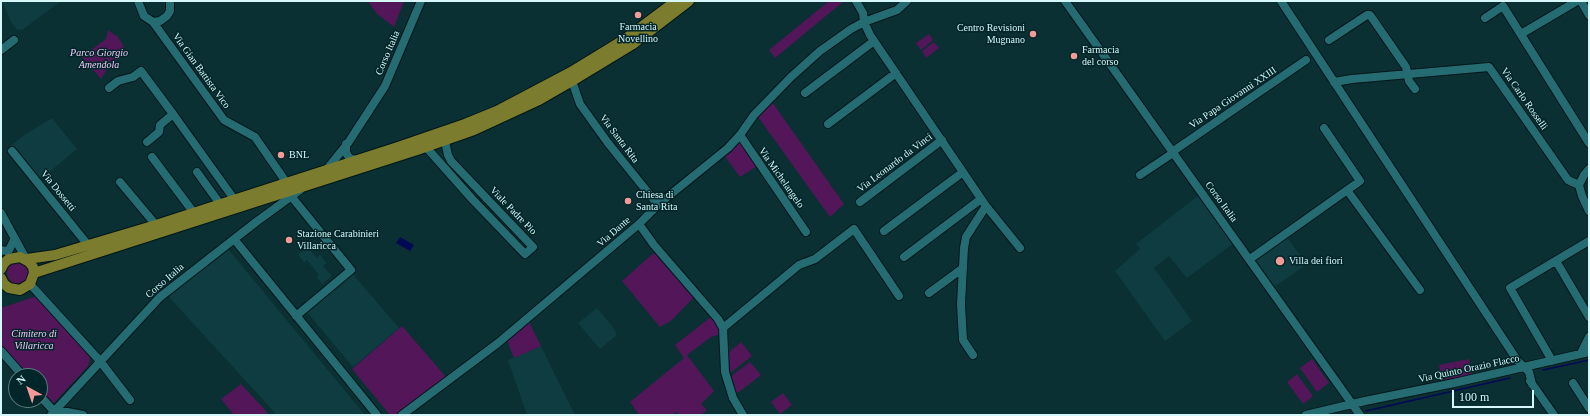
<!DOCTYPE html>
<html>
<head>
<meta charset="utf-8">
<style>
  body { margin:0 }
  #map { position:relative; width:1590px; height:416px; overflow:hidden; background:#0a3033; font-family:Georgia,serif }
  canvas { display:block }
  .frame { position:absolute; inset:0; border:2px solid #d6f8fb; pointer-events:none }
  .north { position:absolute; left:8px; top:368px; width:40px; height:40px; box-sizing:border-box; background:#002629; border:1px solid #567a7d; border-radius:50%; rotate:320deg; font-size:11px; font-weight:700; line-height:16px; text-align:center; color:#d6f8fb }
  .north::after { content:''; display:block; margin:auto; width:14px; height:18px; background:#f59b97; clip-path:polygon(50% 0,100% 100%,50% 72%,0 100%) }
  .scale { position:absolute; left:1452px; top:390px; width:82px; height:18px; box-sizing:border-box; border:2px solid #d6f8fb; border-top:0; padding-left:5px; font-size:12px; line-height:14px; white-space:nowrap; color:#d6f8fb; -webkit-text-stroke:3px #002629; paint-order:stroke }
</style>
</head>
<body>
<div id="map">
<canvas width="1590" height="416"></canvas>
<div class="frame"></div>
<div class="north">N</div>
<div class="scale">100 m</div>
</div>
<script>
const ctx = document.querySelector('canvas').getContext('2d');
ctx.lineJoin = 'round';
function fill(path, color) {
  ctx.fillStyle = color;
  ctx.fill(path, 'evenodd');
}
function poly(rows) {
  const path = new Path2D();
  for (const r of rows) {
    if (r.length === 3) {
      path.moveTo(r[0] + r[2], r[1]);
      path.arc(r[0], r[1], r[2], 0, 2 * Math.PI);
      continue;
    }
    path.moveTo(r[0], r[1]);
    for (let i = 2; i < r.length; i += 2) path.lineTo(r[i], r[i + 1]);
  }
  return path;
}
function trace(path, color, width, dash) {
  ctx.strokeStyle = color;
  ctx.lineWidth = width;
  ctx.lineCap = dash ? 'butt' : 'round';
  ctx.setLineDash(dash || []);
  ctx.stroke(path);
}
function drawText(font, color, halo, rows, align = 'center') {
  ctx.font = font + ' Georgia,serif';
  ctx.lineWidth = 3;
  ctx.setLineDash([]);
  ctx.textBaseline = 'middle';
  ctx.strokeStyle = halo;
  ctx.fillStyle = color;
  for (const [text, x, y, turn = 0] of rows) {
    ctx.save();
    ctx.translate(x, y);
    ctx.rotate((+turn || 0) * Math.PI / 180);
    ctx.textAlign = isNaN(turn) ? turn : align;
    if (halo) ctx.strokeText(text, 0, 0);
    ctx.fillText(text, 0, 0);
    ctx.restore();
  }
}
const built = poly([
  [2,1,61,1,22,30,16,29,11,22],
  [52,118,77,149,41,179,12,145,23,136],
  [1199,195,1234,243,1187,278,1169,256,1154,268,1192,321,1165,341,1115,271,1140,249,1136,244],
  [1285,235,1307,264,1274,287,1253,258],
  [308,247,317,258,320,255,327,263,323,266,332,276,322,284,317,277,319,275,307,260,304,262,298,255],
  [228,249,365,415,277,415,168,296],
  [352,273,399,328,353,367,306,311],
  [597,308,612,326,617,335,600,349,578,323],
  [541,346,575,415,527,415,508,360]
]);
const green = poly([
  [368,1,404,1,394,27,376,13],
  [829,1,844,1,775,58,769,50],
  [108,30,118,37,124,47,120,53,120,57,109,66,101,79,82,57,106,39],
  [929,34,933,40,921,50,916,43],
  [934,42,939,48,926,58,922,51],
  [772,102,844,204,830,217,758,117],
  [739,140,757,166,740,177,724,155],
  [656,251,695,296,672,320,660,327,622,281],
  [18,273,11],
  [37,296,88,355,90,359,88,366,52,405,40,392,40,376,26,376,1,348,1,308],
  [712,316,720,327,721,334,711,337,687,355,714,391,701,404,707,410,701,415,679,415,676,412,672,415,639,415,630,402,684,358,675,345],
  [529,322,541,346,514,358,507,340],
  [402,326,446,377,397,415,390,415,352,369],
  [741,342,752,356,729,374,729,352],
  [1312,359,1329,383,1317,392,1300,368],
  [1469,359,1472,375,1442,381,1439,365],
  [750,362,761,375,739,392,735,392,730,377],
  [1297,374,1313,396,1303,404,1287,382],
  [241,384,266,411,268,415,234,415,221,399],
  [783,393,792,405,780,414,771,402]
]);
const water = poly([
  [400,237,414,245,410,251,396,243]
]);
const stream = poly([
  [1543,370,1589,360],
  [1366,411,1510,378],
  [1349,415,1354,414]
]);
const minor = poly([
  [138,1,144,16,153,22,224,120,255,137,286,182],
  [856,1,863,13,864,22,870,35,986,206,1020,248],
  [1065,1,1360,415],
  [1281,1,1517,360,1529,372,1532,384],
  [1581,1,1589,15],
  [1485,18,1503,6,1589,143],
  [153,22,160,21,167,16,170,11,170,1],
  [1521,34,1577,1],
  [1329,40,1367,15,1370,15,1406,67,1409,81,1415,89],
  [1,50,14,40],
  [572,81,580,104,608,143,658,205],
  [1334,82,1352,79,1489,67,1568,180,1579,185],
  [109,88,118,81,133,77,141,71,173,114],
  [805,93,874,41],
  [828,124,896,73],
  [740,135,806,232],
  [147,142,159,132,160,125,173,114,234,199],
  [346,144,346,152,348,156,351,159,357,160],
  [426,147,473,200,525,254,533,247,451,161,448,155,445,141],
  [12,151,88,245],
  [1172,152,1306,60],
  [152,157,194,213],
  [327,169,348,143,385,86,421,1],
  [1589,169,1584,175,1579,185,1582,196,1589,211],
  [197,172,220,204],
  [1140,175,1173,153],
  [120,182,156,225],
  [1347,190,1420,290],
  [291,196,351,270,296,316],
  [860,202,942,140],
  [1,213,26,259],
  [639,224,654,245,718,319,723,328,725,372,733,398,743,415],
  [884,231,963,172],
  [234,239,377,415],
  [1,250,6,251,9,250,14,240],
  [904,257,981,199],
  [1250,259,1360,181,1324,128],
  [1556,261,1589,317],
  [30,284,100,361,130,400],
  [929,293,963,268],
  [723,328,799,265,815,259,854,229,899,296],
  [1,351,23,376],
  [1581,353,1589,337],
  [973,355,963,340,961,304,964,248,966,237,986,206],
  [1551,361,1550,357,1510,288,1589,241],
  [1530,381,1554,415],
  [1573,383,1589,408],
  [40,396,52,409,83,415],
  [51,415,160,297,256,222,300,190],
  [402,415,498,343,639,224,660,203,728,148,740,135,754,115,791,77,820,51,851,29,864,22,897,10,907,1],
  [1306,415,1365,401,1454,383,1589,352]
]);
const major = poly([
  [27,259,55,255,156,225,398,147,465,124,497,111,571,72,625,39,676,1],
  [1,269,4,263,9,259,20,257,29,262,33,267,34,273,30,284,20,290,9,288,4,284,1,278],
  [34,273,417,150,474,130,539,100,572,81,633,44,689,1]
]);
const markers = [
  [638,15,4,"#f59b97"],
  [1033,34,4,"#f59b97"],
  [1074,56,4,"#f59b97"],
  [281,155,4,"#f59b97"],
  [628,201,4,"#f59b97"],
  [289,240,4,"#f59b97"],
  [1280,261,5,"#f59b97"]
];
const poiNames = [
  ["Farmacia",638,27,"center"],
  ["Novellino",638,39,"center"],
  ["Centro Revisioni",1025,28,"right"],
  ["Mugnano",1025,40,"right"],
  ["Farmacia",1082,50],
  ["del corso",1082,62],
  ["BNL",289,155],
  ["Chiesa di",636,195],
  ["Santa Rita",636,207],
  ["Stazione Carabinieri",297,234],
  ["Villaricca",297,246],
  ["Villa dei fiori",1289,261]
];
const parkNames = [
  ["Parco Giorgio",99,53],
  ["Amendola",99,65],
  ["Cimitero di",34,334],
  ["Villaricca",34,346]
];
const streetNames = [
  ["Corso Italia",388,53,-67],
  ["Via Gian Battista Vico",201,71,54],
  ["Via Papa Giovanni XXIII",1233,98,-34],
  ["Via Carlo Rosselli",1524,99,55],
  ["Via Santa Rita",619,139,53],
  ["Via Leonardo da Vinci",895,163,-37],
  ["Via Michelangelo",781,178,55],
  ["Via Dossetti",58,191,51],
  ["Corso Italia",1221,202,54],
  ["Viale Padre Pio",513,211,46],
  ["Via Dante",614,232,-41],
  ["Corso Italia",165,281,-41],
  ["Via Quinto Orazio Flacco",1469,369,-12]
];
fill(built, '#0e3c40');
fill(green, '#521659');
fill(water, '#000956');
trace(stream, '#000956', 1.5);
trace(minor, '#021618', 10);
trace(major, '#021618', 12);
trace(minor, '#256c72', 8);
trace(major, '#7c7c2e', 10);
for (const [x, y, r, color] of markers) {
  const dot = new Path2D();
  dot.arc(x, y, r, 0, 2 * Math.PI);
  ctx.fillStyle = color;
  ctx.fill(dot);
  trace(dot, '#002629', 1.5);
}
drawText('10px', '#d6f8fb', '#002629', poiNames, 'left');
drawText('italic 10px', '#f2c7f6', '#002629', parkNames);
drawText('10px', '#d6f8fb', '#002629', streetNames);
</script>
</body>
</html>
